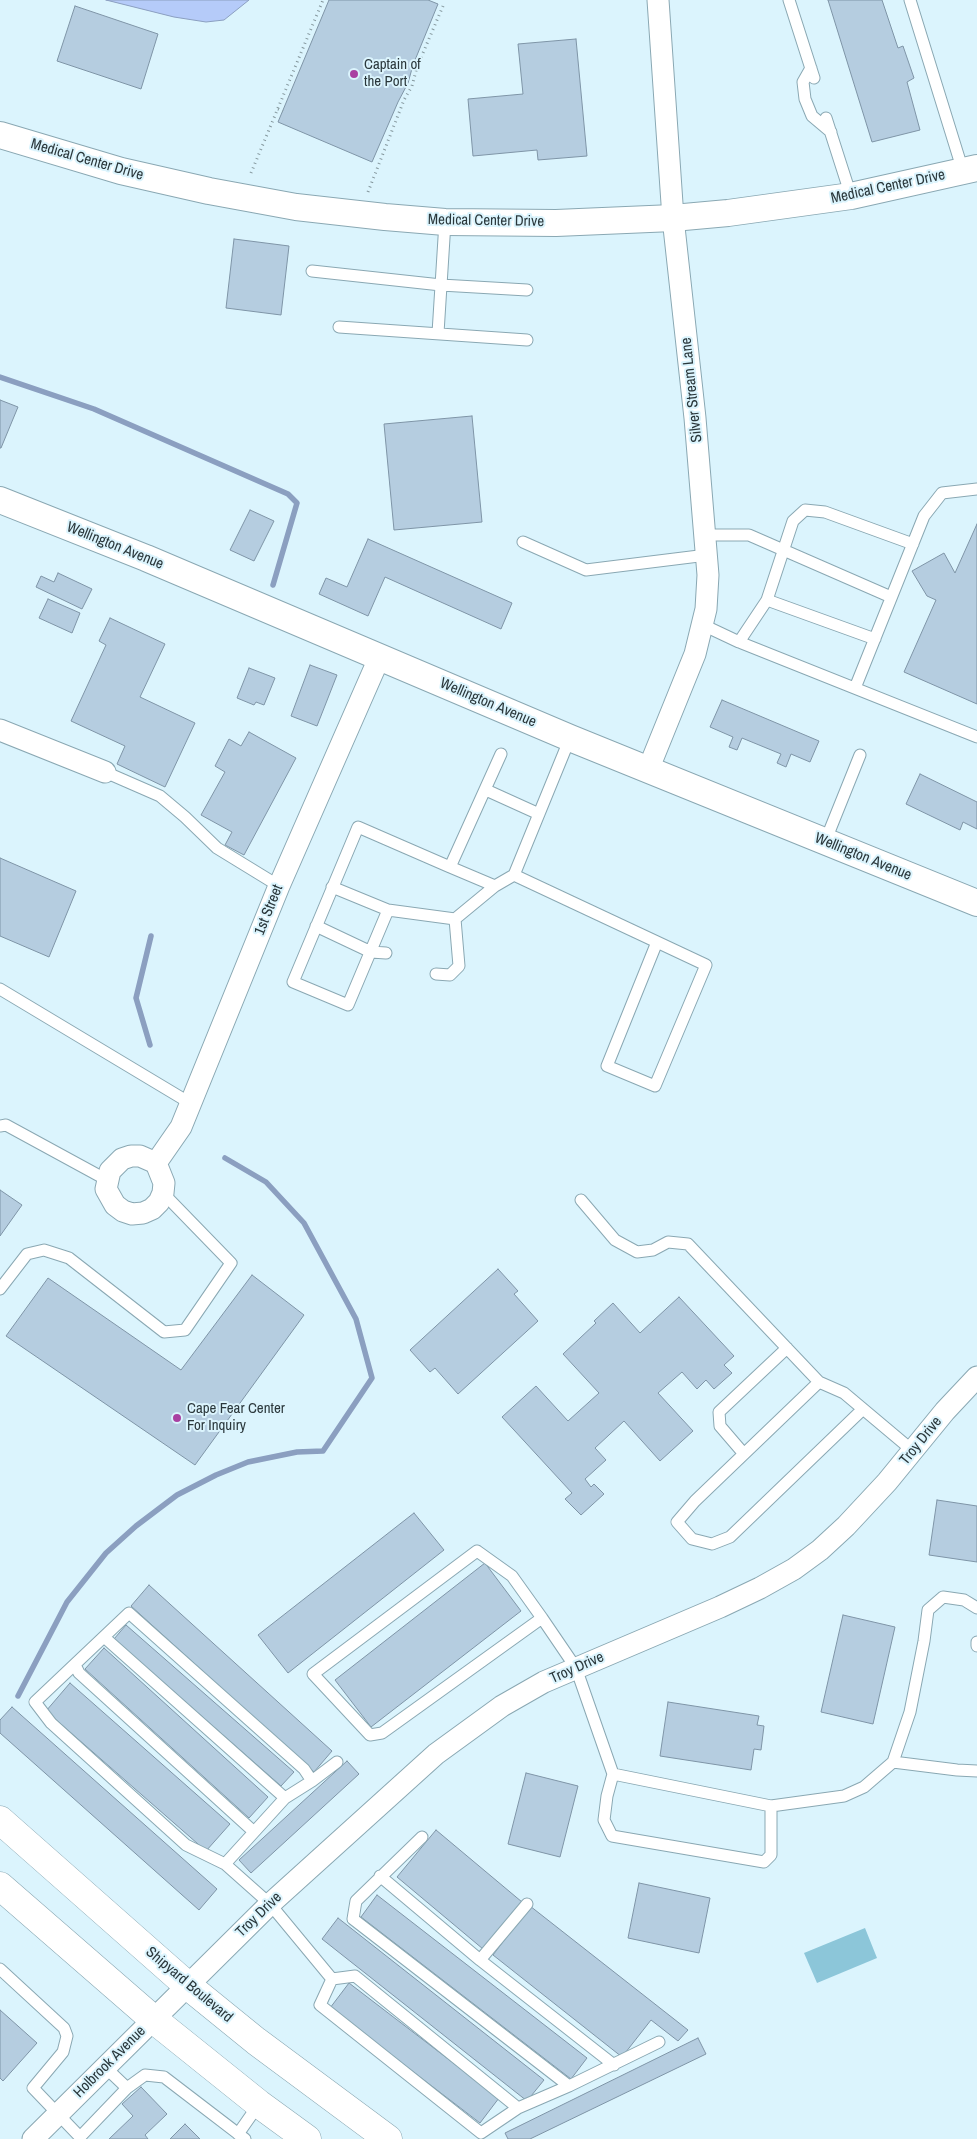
<!DOCTYPE html>
<html>
<head>
<meta charset="utf-8">
<style>
  body { margin:0 }
  canvas { display:block; background:#dbf4fd }
</style>
</head>
<body>
<canvas width="977" height="2139"></canvas>
<script>
const ctx = document.querySelector('canvas').getContext('2d');
ctx.lineJoin = 'round';
function fill(path, color) {
  ctx.fillStyle = color;
  ctx.fill(path, 'evenodd');
}
function poly(rows) {
  const path = new Path2D();
  for (const r of rows) {
    path.moveTo(r[0], r[1]);
    for (let i = 2; i < r.length; i += 2) path.lineTo(r[i], r[i + 1]);
  }
  return path;
}
function trace(path, color, width, dash) {
  ctx.strokeStyle = color;
  ctx.lineWidth = width;
  ctx.lineCap = dash ? 'butt' : 'round';
  ctx.setLineDash(dash || []);
  ctx.stroke(path);
}
function drawText(font, color, halo, rows, align = 'center') {
  ctx.font = font + ' "Archivo Narrow",sans-serif';
  ctx.lineWidth = 4;
  ctx.setLineDash([]);
  ctx.textBaseline = 'middle';
  ctx.strokeStyle = halo;
  ctx.fillStyle = color;
  for (const [text, x, y, turn = 0] of rows) {
    ctx.save();
    ctx.translate(x, y);
    ctx.rotate((+turn || 0) * Math.PI / 180);
    ctx.textAlign = isNaN(turn) ? turn : align;
    if (halo) ctx.strokeText(text, 0, 0);
    ctx.fillText(text, 0, 0);
    ctx.restore();
  }
}
const green = poly([
  [865,1928,877,1958,817,1983,804,1953]
]);
const water = poly([
  [106,0,249,0,224,20,206,22,174,17,106,0]
]);
const stream = poly([
  [0,377,94,409,288,494,297,503,273,585],
  [150,1045,136,998,151,936],
  [18,1696,67,1602,106,1553,136,1526,177,1495,216,1475,248,1462,297,1452,323,1451,372,1378,356,1319,304,1223,266,1182,225,1158]
]);
const building = poly([
  [329,0,428,0,438,4,413,65,408,83,398,102,372,162,278,122,329,0],
  [828,0,882,0,898,48,903,46,914,78,907,82,920,130,872,142,828,0],
  [75,6,158,34,141,89,57,61,75,6],
  [576,39,587,156,538,160,537,150,473,156,468,99,523,94,518,44,576,39],
  [234,239,289,246,281,315,226,308,234,239],
  [0,400,18,407,1,448,0,448,0,400],
  [472,416,482,522,394,530,384,424,472,416],
  [250,510,274,521,254,561,230,550,250,510],
  [977,524,977,704,904,672,936,600,927,596,912,571,944,553,955,573,977,524],
  [368,539,512,603,501,629,385,577,368,616,319,594,326,578,347,587,368,539],
  [58,573,92,589,82,609,36,587,41,576,54,582,58,573],
  [48,599,80,613,72,633,39,618,48,599],
  [110,618,165,644,140,697,195,723,165,787,117,764,125,746,71,721,106,645,99,641,110,618],
  [310,665,337,675,317,726,291,716,310,665],
  [249,668,275,678,264,705,256,702,254,705,237,698,249,668],
  [722,700,819,741,810,762,791,754,786,767,777,763,781,754,742,738,737,750,729,747,733,737,710,727,722,700],
  [249,732,296,758,244,855,225,845,232,832,201,815,225,772,215,766,229,739,241,746,249,732],
  [920,774,977,802,977,829,963,822,960,830,906,804,920,774],
  [0,858,76,891,49,957,0,936,0,858],
  [0,1190,22,1205,0,1236,0,1190],
  [498,1269,518,1291,514,1294,538,1321,458,1394,435,1368,430,1372,410,1350,498,1269],
  [252,1275,304,1315,195,1465,6,1336,48,1278,181,1370,252,1275],
  [679,1297,734,1356,724,1365,732,1373,714,1389,706,1380,697,1389,682,1372,658,1393,693,1431,660,1461,624,1421,595,1448,606,1460,585,1479,591,1487,594,1484,604,1494,581,1515,565,1499,572,1493,502,1417,536,1386,568,1421,599,1393,563,1354,596,1323,594,1321,613,1303,640,1333,679,1297],
  [937,1500,977,1506,977,1562,929,1555,937,1500],
  [414,1513,444,1550,288,1673,258,1635,414,1513],
  [485,1563,521,1611,371,1727,335,1680,485,1563],
  [149,1585,332,1751,314,1772,131,1606,149,1585],
  [843,1615,895,1627,873,1724,821,1712,843,1615],
  [126,1625,294,1772,281,1786,114,1639,126,1625],
  [104,1648,268,1797,249,1818,85,1669,104,1648],
  [70,1683,230,1824,206,1851,46,1711,70,1683],
  [668,1702,759,1716,757,1725,764,1726,761,1750,754,1749,751,1770,660,1756,668,1702],
  [12,1707,217,1889,199,1910,0,1733,0,1720,12,1707],
  [347,1761,359,1774,251,1873,239,1860,347,1761],
  [526,1773,578,1786,560,1857,508,1844,526,1773],
  [436,1830,522,1902,483,1949,397,1877,436,1830],
  [639,1883,710,1898,699,1953,628,1938,639,1883],
  [377,1895,587,2058,571,2079,361,1917,377,1895],
  [530,1906,688,2030,678,2041,651,2020,622,2057,493,1955,530,1906],
  [338,1918,544,2080,527,2101,322,1939,338,1918],
  [349,1983,499,2098,480,2123,330,2008,349,1983],
  [0,2010,37,2043,3,2081,0,2078,0,2010],
  [698,2038,706,2054,530,2139,508,2139,505,2133,698,2038],
  [141,2087,167,2114,145,2135,148,2139,109,2139,133,2116,122,2104,141,2087],
  [185,2124,200,2139,170,2139,185,2124]
]);
const path = poly([
  [278,109,283,111],
  [251,173,323,0],
  [368,192,404,100,412,86,417,67,443,6]
]);
const service = poly([
  [789,0,814,78],
  [910,0,963,171],
  [811,68,803,82,805,99,812,116,831,132],
  [826,118,851,196],
  [312,271,441,285,527,290],
  [339,327,527,340],
  [438,333,445,222],
  [705,535,749,535,891,597],
  [523,542,586,570,707,555],
  [767,600,875,639],
  [703,625,739,642,977,737],
  [739,642,767,600,793,521,805,510,825,512,913,544],
  [855,688,924,516,942,493,977,489],
  [501,754,450,867,358,827,293,982,348,1005,388,910,455,919,495,886,514,875,657,942,706,965,655,1086,607,1066,657,942],
  [105,772,160,796,185,817,217,848,279,886],
  [486,790,539,814],
  [825,842,860,755],
  [450,867,495,886],
  [514,875,570,738],
  [332,887,388,910],
  [316,926,371,952,386,953],
  [436,974,450,975,459,966,455,919],
  [0,989,190,1103],
  [0,1126,6,1125,107,1180],
  [581,1200,615,1240,637,1252,653,1250,668,1242,688,1244,819,1382,844,1393,913,1451],
  [0,1289,27,1254,44,1250,69,1258,164,1332,185,1330,231,1263,163,1193],
  [819,1382,695,1501,677,1522,692,1539,712,1544,730,1537,863,1409],
  [744,1454,720,1426,719,1412,787,1348],
  [477,1551,512,1576,542,1618,382,1733,370,1735,313,1674,477,1551],
  [542,1618,576,1668,613,1774,607,1796,604,1820,612,1836,764,1862,771,1855,771,1806,613,1774],
  [104,1637,285,1798],
  [977,1642,977,1646],
  [75,1665,79,1673,253,1831],
  [893,1762,910,1712,924,1641,928,1610,943,1597,964,1600,977,1608],
  [312,1781,304,1769,129,1613,35,1702,51,1723,186,1845,225,1864,270,1904,332,1979,320,2005,481,2133,518,2108],
  [771,1806,844,1796,864,1787,893,1762,957,1770,977,1771],
  [422,1837,356,1901,353,1919,569,2086],
  [225,1864,285,1798,312,1781,337,1762],
  [380,1876,480,1960,614,2065],
  [480,1960,527,1904],
  [0,1969,64,2028,67,2036,63,2052,33,2088,80,2137,127,2088,145,2075,164,2077,245,2139],
  [332,1979,355,1976,518,2108,569,2086,659,2042],
  [105,2067,127,2088],
  [238,2134,259,2104]
]);
const minor = poly([
  [0,730,105,772],
  [648,770,695,654,706,609,708,575,695,418,673,218,658,0],
  [131,1156,140,1156,156,1163,164,1183,163,1193,159,1202,152,1209,143,1213,132,1214,123,1211,115,1205,106,1189,110,1171,122,1159,131,1156],
  [156,1163,181,1127,279,886,380,656],
  [33,2139,270,1904,436,1754,502,1706,544,1682,720,1607,760,1588,794,1569,820,1550,846,1526,887,1482,945,1411,977,1377]
]);
const tertiary = poly([
  [0,135,121,171,209,191,296,207,385,217,445,222,556,223,673,218,728,213,851,196,977,168],
  [0,500,146,558,570,738,977,903]
]);
const primary = poly([
  [0,1820,187,1985,256,2041,388,2139],
  [0,1886,153,2019,259,2104,307,2139]
]);
const markers = [
  [354,74,5,"#a940a2"],
  [177,1418,5,"#a940a2"]
];
const poiNames = [
  ["Captain of",364,65],
  ["the Port",364,82],
  ["Cape Fear Center",187,1409],
  ["For Inquiry",187,1426]
];
const streetNames = [
  ["Medical Center Drive",87,160,16],
  ["Medical Center Drive",888,187,-12],
  ["Medical Center Drive",486,221,1],
  ["Silver Stream Lane",692,390,-96],
  ["Wellington Avenue",115,546,22],
  ["Wellington Avenue",488,703,23],
  ["Wellington Avenue",863,857,22],
  ["1st Street",269,910,-68],
  ["Troy Drive",921,1441,-51],
  ["Troy Drive",577,1668,-24],
  ["Troy Drive",259,1915,-44],
  ["Shipyard Boulevard",189,1985,40],
  ["Holbrook Avenue",110,2062,-45]
];
fill(green, '#8cc6d9');
fill(water, '#b5cbf9');
trace(water, '#8b9fc0', 1);
trace(stream, '#8b9fc0', 5.5);
fill(building, '#b5cde0');
trace(building, '#7f95a7', 1);
trace(service, '#8aa8b3', 13);
trace(minor, '#8aa8b3', 23);
trace(tertiary, '#8aa8b3', 28);
trace(primary, '#8aa8b3', 29);
trace(path, '#85989e', 3, [1, 4]);
trace(service, '#fff', 11);
trace(minor, '#fff', 21);
trace(tertiary, '#fff', 26);
trace(primary, '#fff', 28);
for (const [x, y, r, color] of markers) {
  const dot = new Path2D();
  dot.arc(x, y, r, 0, 2 * Math.PI);
  ctx.fillStyle = color;
  ctx.fill(dot);
  trace(dot, '#dbf4fd', 2);
}
drawText('15px', '#2a373b', '#dbf4fd', poiNames, 'left');
drawText('15px', '#2a373b', '#dbf4fd', streetNames);
</script>
</body>
</html>
